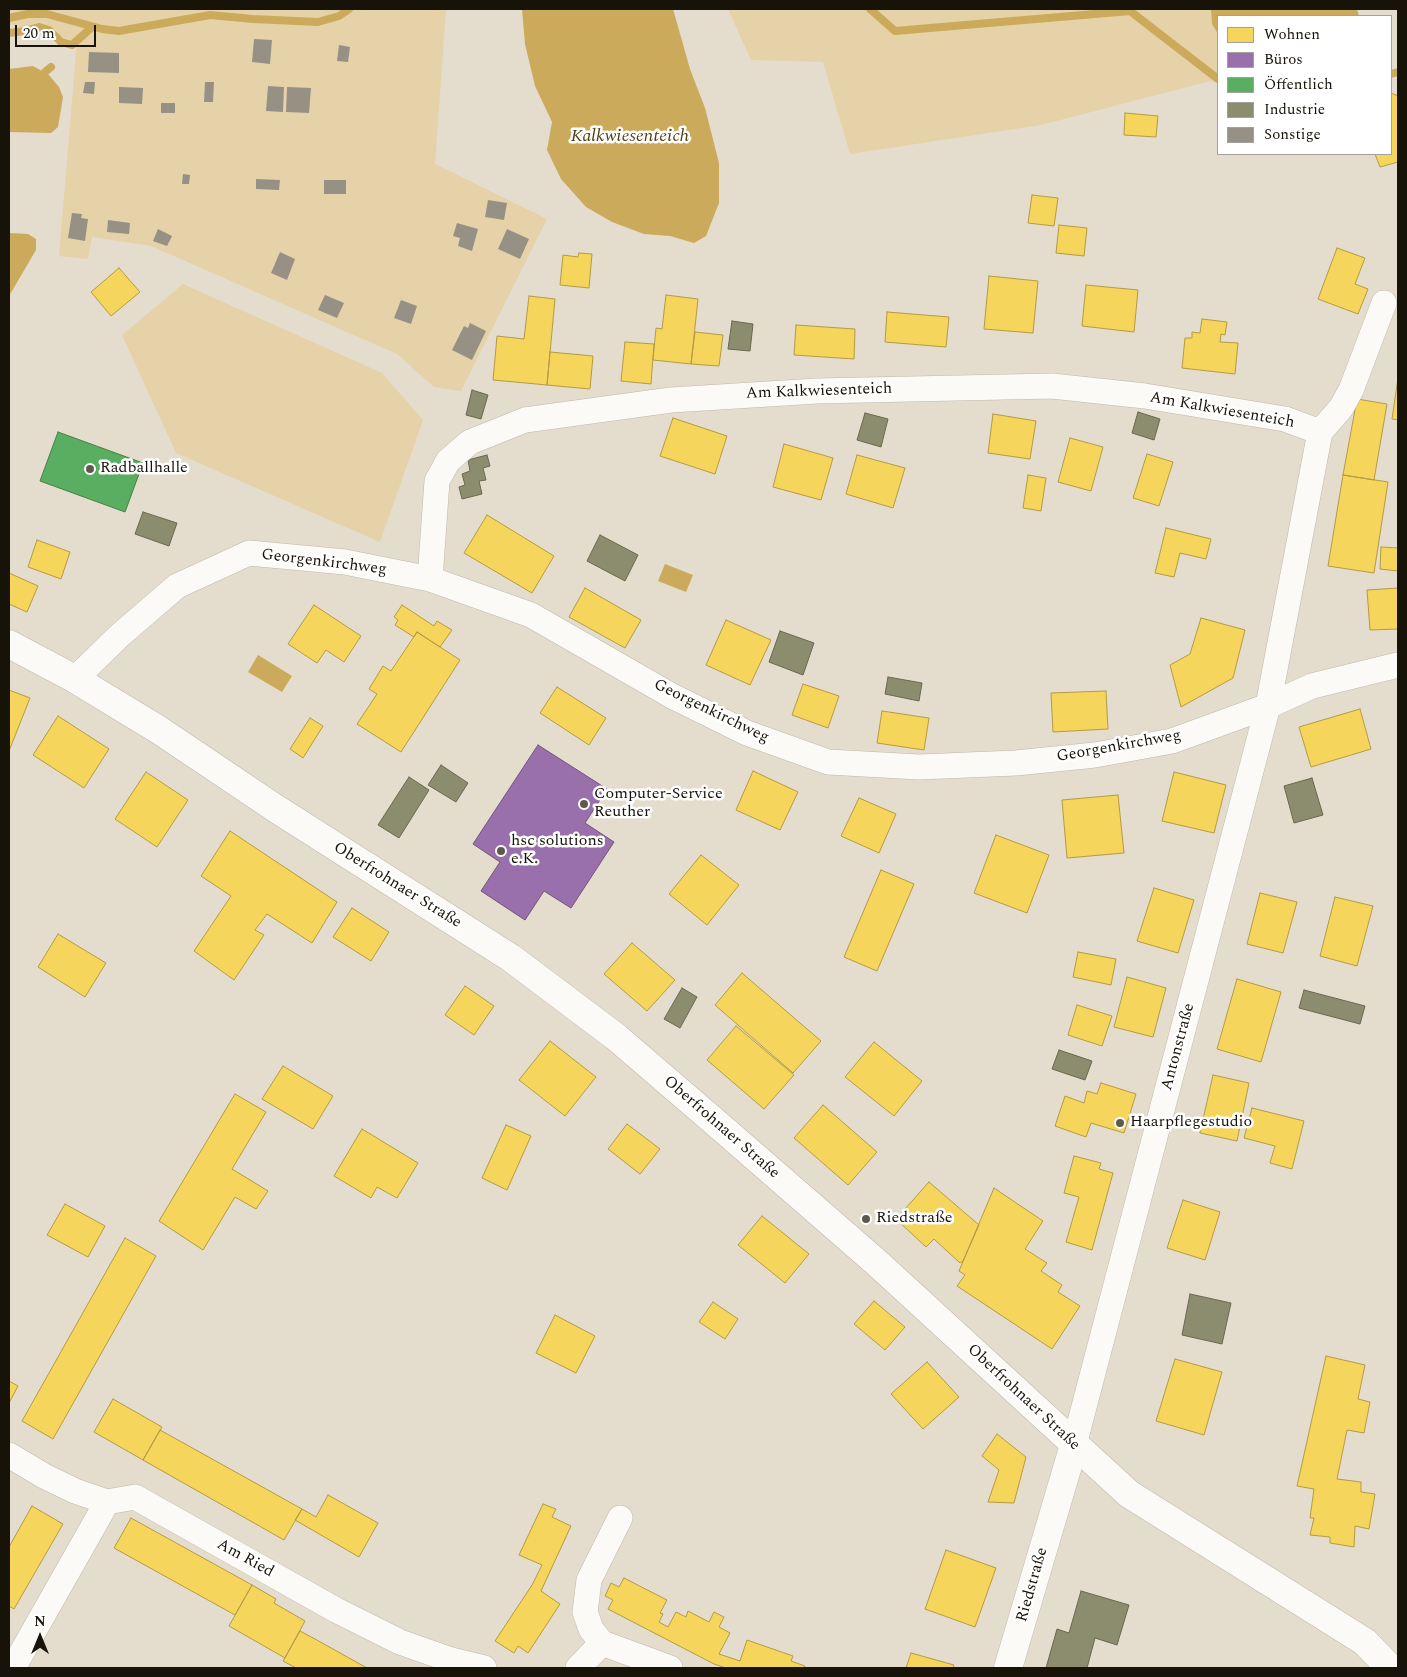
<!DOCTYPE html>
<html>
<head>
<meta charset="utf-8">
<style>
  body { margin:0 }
  #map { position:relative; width:1407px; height:1677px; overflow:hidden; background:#e4dccc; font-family:Spectral,serif }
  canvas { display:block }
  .frame { position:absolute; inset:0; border:10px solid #181308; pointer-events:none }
  .legend { position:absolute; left:1217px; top:15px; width:175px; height:140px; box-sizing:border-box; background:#fff; border:1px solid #a3a19c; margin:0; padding:6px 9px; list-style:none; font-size:15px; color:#181308 }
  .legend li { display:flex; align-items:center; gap:10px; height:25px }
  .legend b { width:25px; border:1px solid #a3a19c }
  .north { position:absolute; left:15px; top:1612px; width:50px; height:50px; -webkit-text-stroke:4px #fff; paint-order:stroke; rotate:0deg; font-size:14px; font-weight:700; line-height:20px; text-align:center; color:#181308 }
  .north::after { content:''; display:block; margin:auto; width:18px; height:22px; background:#181308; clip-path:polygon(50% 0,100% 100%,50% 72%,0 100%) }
  .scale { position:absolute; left:15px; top:25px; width:81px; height:22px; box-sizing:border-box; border:2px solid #181308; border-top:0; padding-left:6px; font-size:15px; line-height:18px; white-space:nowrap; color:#181308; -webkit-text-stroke:4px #fff; paint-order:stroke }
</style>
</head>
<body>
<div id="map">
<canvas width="1407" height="1677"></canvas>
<div class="frame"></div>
<ul class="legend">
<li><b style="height:14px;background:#f6d55c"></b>Wohnen</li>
<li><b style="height:14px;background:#9970ab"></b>Büros</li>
<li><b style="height:14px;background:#5aae61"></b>Öffentlich</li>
<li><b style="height:14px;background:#8c8c6e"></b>Industrie</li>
<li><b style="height:14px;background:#969184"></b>Sonstige</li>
</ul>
<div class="north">N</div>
<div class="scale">20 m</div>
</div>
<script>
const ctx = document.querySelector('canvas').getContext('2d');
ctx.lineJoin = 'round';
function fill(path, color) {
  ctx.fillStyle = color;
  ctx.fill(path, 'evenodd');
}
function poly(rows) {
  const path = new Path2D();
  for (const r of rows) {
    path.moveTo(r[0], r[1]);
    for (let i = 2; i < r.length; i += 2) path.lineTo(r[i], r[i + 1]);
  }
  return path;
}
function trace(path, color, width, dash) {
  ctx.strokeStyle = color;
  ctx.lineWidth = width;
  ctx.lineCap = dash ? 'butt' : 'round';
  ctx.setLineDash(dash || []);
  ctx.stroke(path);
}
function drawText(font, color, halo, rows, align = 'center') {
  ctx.font = font + ' Spectral,serif';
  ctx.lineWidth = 5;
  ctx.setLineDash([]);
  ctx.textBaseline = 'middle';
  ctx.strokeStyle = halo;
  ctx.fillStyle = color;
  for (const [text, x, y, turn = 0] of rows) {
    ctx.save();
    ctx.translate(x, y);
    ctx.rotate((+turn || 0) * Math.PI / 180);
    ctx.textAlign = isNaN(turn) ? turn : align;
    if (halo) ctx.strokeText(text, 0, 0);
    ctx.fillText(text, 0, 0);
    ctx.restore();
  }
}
const green = poly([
  [9,9,446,9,435,164,547,219,461,391,434,387,397,354,151,246,92,237,88,259,59,256,77,42,9,24],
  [728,9,1211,9,1212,24,1218,34,1218,79,1041,125,850,154,823,62,751,60],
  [183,284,382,373,423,420,380,542,176,453,122,335]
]);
const water = poly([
  [522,9,673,9,690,69,705,108,719,163,719,203,706,236,694,243,670,236,644,234,612,222,586,207,561,179,547,150,552,122,535,86,525,44],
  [1211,9,1357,9,1359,16,1218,16,1218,34,1212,24],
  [33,66,49,75,59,87,63,97,58,127,51,133,9,132,9,69],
  [9,233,28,234,36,239,36,250,9,296],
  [665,564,693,575,686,592,658,581],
  [258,655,292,676,282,692,248,672]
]);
const homes = poly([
  [1391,93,1398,96,1398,162,1380,167,1375,154,1391,154,1391,93],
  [1125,113,1158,116,1156,137,1124,135,1125,113],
  [1032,195,1058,198,1054,226,1028,223,1032,195],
  [1059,225,1087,228,1084,256,1056,253,1059,225],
  [1337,248,1365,258,1355,284,1368,289,1358,314,1318,299,1337,248],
  [579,253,592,254,589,288,560,285,563,255,578,257,579,253],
  [119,268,140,292,111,316,91,292,119,268],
  [989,276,1038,281,1033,333,984,329,989,276],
  [1086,285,1138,290,1134,332,1082,326,1086,285],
  [666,295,698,299,691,364,653,360,656,328,662,329,666,295],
  [529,296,555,299,547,385,493,380,497,336,524,339,529,296],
  [887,312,949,317,946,347,885,342,887,312],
  [1202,319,1227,322,1225,335,1221,334,1220,342,1238,343,1235,374,1182,368,1185,338,1192,338,1192,332,1200,333,1202,319],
  [796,325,855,329,854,359,794,355,796,325],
  [695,332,723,335,719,366,691,364,695,332],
  [625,342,654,344,651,384,621,381,625,342],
  [550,352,593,356,590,389,547,385,550,352],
  [1398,378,1398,420,1392,419,1398,378],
  [1357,399,1387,404,1374,480,1343,475,1357,399],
  [993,414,1036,421,1030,459,988,453,993,414],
  [673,418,727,436,715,474,660,456,673,418],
  [1070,438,1103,447,1091,491,1058,482,1070,438],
  [784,444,833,458,821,500,773,487,784,444],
  [1147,454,1173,462,1159,506,1133,498,1147,454],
  [857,455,905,468,893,508,846,494,857,455],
  [1028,475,1046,478,1041,511,1023,508,1028,475],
  [1343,475,1388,482,1374,573,1328,566,1343,475],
  [487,515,554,556,532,593,464,553,487,515],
  [1166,528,1211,539,1206,559,1180,553,1174,577,1155,573,1166,528],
  [37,540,70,552,61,579,28,567,37,540],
  [1381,547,1398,548,1398,571,1380,569,1381,547],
  [9,573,38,586,27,612,9,604,9,573],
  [585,588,641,620,625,648,569,617,585,588],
  [1398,588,1398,629,1370,630,1367,590,1398,588],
  [314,605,361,636,344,662,326,650,317,663,288,644,314,605],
  [402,605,434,626,437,621,452,630,440,647,417,632,414,637,395,625,398,620,394,617,402,605],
  [1201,618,1245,630,1233,678,1181,707,1170,665,1190,654,1201,618],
  [726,620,771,640,750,685,706,665,726,620],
  [417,632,460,660,401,752,357,724,377,694,369,689,383,666,391,671,417,632],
  [803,684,839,696,828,728,792,715,803,684],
  [557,687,606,718,589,745,540,713,557,687],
  [9,690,30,698,9,751,9,690],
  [1106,691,1108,729,1053,732,1051,693,1106,691],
  [1360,709,1371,749,1311,767,1299,727,1360,709],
  [882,711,929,718,924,750,877,743,882,711],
  [58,716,109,749,84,788,33,755,58,716],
  [310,718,323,726,303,758,290,749,310,718],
  [753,771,798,792,780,830,736,810,753,771],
  [146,772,188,800,157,847,115,819,146,772],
  [1174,772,1226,785,1214,833,1162,821,1174,772],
  [1118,795,1124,853,1067,858,1062,800,1118,795],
  [859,798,896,814,879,853,841,836,859,798],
  [230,831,337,902,312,943,267,914,255,930,264,935,234,980,194,951,231,896,201,876,230,831],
  [996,835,1049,855,1027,913,974,893,996,835],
  [701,855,739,885,707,925,669,894,701,855],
  [881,870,914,884,877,971,844,957,881,870],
  [1154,888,1194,900,1178,953,1137,941,1154,888],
  [1260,893,1297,902,1283,953,1247,944,1260,893],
  [1335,897,1373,906,1357,966,1320,956,1335,897],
  [352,908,389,932,371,961,333,937,352,908],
  [58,934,106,963,85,997,38,967,58,934],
  [632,943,675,980,647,1011,604,974,632,943],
  [1078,952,1116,959,1111,985,1073,977,1078,952],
  [742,973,821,1041,793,1073,715,1005,742,973],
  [1127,977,1166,988,1153,1037,1114,1027,1127,977],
  [1237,979,1281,992,1261,1062,1217,1049,1237,979],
  [465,986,494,1006,474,1035,445,1015,465,986],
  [1077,1005,1112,1016,1102,1046,1068,1035,1077,1005],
  [736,1026,794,1075,764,1109,707,1060,736,1026],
  [550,1041,596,1077,565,1116,519,1080,550,1041],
  [874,1042,922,1081,894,1116,845,1077,874,1042],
  [283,1066,333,1096,313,1129,262,1099,283,1066],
  [1213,1075,1249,1083,1237,1141,1200,1133,1213,1075],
  [1101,1083,1136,1094,1124,1133,1091,1123,1086,1137,1055,1126,1065,1096,1084,1103,1087,1091,1097,1094,1101,1083],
  [235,1094,266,1112,232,1169,268,1191,256,1209,235,1197,203,1250,159,1221,235,1094],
  [823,1105,877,1152,848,1185,794,1138,823,1105],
  [1252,1108,1304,1121,1292,1169,1270,1163,1275,1146,1244,1138,1252,1108],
  [627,1124,660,1149,640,1174,608,1149,627,1124],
  [506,1125,531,1136,507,1190,482,1178,506,1125],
  [362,1129,418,1163,397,1198,377,1187,371,1198,334,1176,362,1129],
  [1074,1156,1101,1163,1099,1169,1113,1173,1092,1250,1066,1242,1079,1197,1064,1193,1074,1156],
  [929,1182,979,1225,963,1261,960,1263,934,1239,926,1247,896,1219,929,1182],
  [994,1188,1043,1221,1025,1249,1047,1263,1041,1271,1062,1285,1058,1292,1080,1306,1052,1349,957,1286,965,1275,959,1271,994,1188],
  [1183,1200,1220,1212,1205,1260,1167,1248,1183,1200],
  [65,1204,105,1226,88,1257,47,1235,65,1204],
  [762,1216,809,1254,785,1283,738,1245,762,1216],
  [125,1238,156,1256,53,1439,22,1421,125,1238],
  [874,1301,905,1327,885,1350,854,1324,874,1301],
  [713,1302,738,1319,725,1339,699,1322,713,1302],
  [555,1315,595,1336,576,1373,536,1353,555,1315],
  [1326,1356,1365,1365,1358,1399,1370,1402,1364,1433,1347,1430,1337,1479,1361,1482,1361,1492,1375,1494,1369,1529,1355,1526,1354,1547,1330,1543,1330,1537,1310,1535,1314,1518,1310,1518,1314,1489,1297,1486,1326,1356],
  [1175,1359,1222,1372,1204,1435,1156,1421,1175,1359],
  [927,1362,959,1397,923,1429,891,1394,927,1362],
  [9,1381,18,1386,9,1403,9,1381],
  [113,1399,162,1427,143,1460,94,1432,113,1399],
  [160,1430,302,1509,284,1540,143,1460,160,1430],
  [997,1434,1026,1457,1014,1503,988,1502,999,1470,982,1456,997,1434],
  [328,1495,378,1523,359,1557,295,1520,302,1509,316,1517,328,1495],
  [543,1504,556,1509,552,1517,571,1526,541,1591,560,1604,528,1653,518,1646,514,1653,495,1641,532,1585,542,1565,519,1555,543,1504],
  [32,1506,63,1524,14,1609,9,1606,9,1547,32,1506],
  [131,1518,252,1585,235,1615,114,1548,131,1518],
  [946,1550,996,1568,975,1627,925,1609,946,1550],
  [624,1578,667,1600,660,1613,663,1614,659,1622,668,1627,676,1612,686,1617,688,1611,709,1622,714,1612,724,1617,719,1627,730,1633,719,1654,740,1661,747,1640,793,1656,791,1661,805,1666,804,1668,726,1668,714,1664,608,1609,613,1600,605,1596,611,1583,619,1587,624,1578],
  [252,1585,276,1599,274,1603,305,1621,285,1658,229,1626,252,1585],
  [300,1631,315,1639,367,1668,296,1668,283,1661,300,1631],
  [911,1653,954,1665,953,1668,906,1668,911,1653]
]);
const offices = poly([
  [538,745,607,789,585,823,614,842,571,908,544,891,525,920,481,891,500,862,473,844,538,745]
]);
const public = poly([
  [58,432,143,463,125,512,40,481,58,432]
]);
const industry = poly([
  [732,321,753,324,750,351,728,349,732,321],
  [472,390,488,395,481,419,466,415,472,390],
  [1138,412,1160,419,1154,440,1132,433,1138,412],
  [865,413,888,419,881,447,857,440,865,413],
  [487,455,490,466,483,468,486,480,479,481,482,494,462,499,459,487,465,485,462,474,470,471,468,460,487,455],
  [143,512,177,523,169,546,135,534,143,512],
  [600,535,638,555,625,581,587,561,600,535],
  [780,631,814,643,803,675,769,662,780,631],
  [888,677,922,683,919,701,885,694,888,677],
  [441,765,468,783,456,802,428,785,441,765],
  [409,777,429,790,399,838,378,825,409,777],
  [1312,778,1323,815,1294,823,1284,786,1312,778],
  [682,988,697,997,680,1028,664,1019,682,988],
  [1304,990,1365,1006,1360,1024,1299,1008,1304,990],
  [1059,1050,1092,1061,1085,1080,1052,1069,1059,1050],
  [1190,1294,1231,1303,1222,1344,1182,1335,1190,1294],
  [1081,1591,1129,1605,1117,1645,1095,1638,1087,1668,1046,1668,1057,1629,1069,1633,1081,1591]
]);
const stream = poly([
  [870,9,895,31,1130,11,1218,79],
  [9,18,28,14,47,14,102,29,119,31,210,15,253,19,318,22,339,16,349,9],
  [9,33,25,31,39,27,49,30,61,42,72,45,92,27],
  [45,72,51,67],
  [1391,74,1398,72]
]);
const building = poly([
  [254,39,272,40,270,64,252,62],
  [339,45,350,47,348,62,337,61],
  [89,52,119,53,119,73,88,72],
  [85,82,95,82,94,94,83,93],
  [205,82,214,82,213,102,204,102],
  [268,86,284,87,283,112,266,111],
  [119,87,143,88,142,104,119,103],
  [287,87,311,88,309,113,286,112],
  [161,103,175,103,175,113,161,113],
  [183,174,190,175,189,184,182,184],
  [256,179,280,180,279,190,256,189],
  [324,180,346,180,346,194,324,194],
  [488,200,507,203,504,220,485,217],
  [72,213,82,214,81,218,88,219,85,241,68,238],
  [108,220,130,223,129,234,107,232],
  [457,223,478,229,472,251,458,246,460,238,453,236],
  [158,229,172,236,167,246,153,241],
  [507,229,529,239,520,259,498,249],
  [280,252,295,259,287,280,271,273],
  [325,295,344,303,337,318,318,310],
  [401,300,417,306,411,324,394,318],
  [470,323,486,331,472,360,452,350,464,326,468,328]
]);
const minor = poly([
  [1320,432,1341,408,1351,390,1384,303],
  [430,579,437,481,448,461,470,442,525,420,671,400,817,391,1052,386,1145,396,1242,412,1285,419,1320,432,1268,706,1074,1445],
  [75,679,119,636,177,586,249,553,345,562,430,579,531,615,672,696,747,733,828,762,919,767,1016,763,1095,755,1172,741,1268,706,1312,686,1398,665],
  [9,1455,44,1476,75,1491,107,1502,135,1497,336,1610,400,1642,451,1660,484,1668],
  [602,1643,591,1629,585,1612,589,1580,620,1518],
  [13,1668,107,1502],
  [578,1668,602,1643,670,1668]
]);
const tertiary = poly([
  [1008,1668,1074,1445]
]);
const secondary = poly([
  [9,644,75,679,159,730,275,808,511,958,616,1037,723,1129,876,1262,1129,1494,1365,1642,1390,1668]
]);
const markers = [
  [90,469,5,"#5f594d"],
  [584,804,5,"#5f594d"],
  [501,851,5,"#5f594d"],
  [1120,1123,5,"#5f594d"],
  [866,1219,5,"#5f594d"]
];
const streetNames = [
  ["Am Kalkwiesenteich",819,392,-2],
  ["Am Kalkwiesenteich",1222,411,10],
  ["Georgenkirchweg",324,563,7],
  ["Georgenkirchweg",711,712,26],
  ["Georgenkirchweg",1119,747,-10],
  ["Oberfrohnaer Straße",397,886,32],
  ["Antonstraße",1179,1047,-75],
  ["Oberfrohnaer Straße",721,1128,41],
  ["Oberfrohnaer Straße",1023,1398,43],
  ["Am Ried",245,1559,29],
  ["Riedstraße",1033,1585,-74]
];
const poiNames = [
  ["Radballhalle",100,469],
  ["Computer-Service",594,795],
  ["Reuther",594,813],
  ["hsc solutions",511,842],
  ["e.K.",511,860],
  ["Haarpflegestudio",1130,1123],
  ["Riedstraße",876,1219]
];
const waterNames = [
  ["Kalkwiesenteich",630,137]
];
fill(green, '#e6d2a9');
fill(water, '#ccaa5b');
fill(homes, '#f6d55c');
trace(homes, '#b39b43', 1);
fill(offices, '#9970ab');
trace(offices, '#72547a', 1);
fill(public, '#5aae61');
trace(public, '#468046', 1);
fill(industry, '#8c8c6e');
trace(industry, '#69684f', 1);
trace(stream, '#ccaa5b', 8);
fill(building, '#969184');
trace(minor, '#bfb9ac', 26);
trace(tertiary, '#bfb9ac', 29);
trace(secondary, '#bfb9ac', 29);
trace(minor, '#fbfaf7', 25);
trace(tertiary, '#fbfaf7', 28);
trace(secondary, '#fbfaf7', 28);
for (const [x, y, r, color] of markers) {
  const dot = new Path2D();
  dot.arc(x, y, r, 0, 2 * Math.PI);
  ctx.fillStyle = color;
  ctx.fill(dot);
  trace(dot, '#fff', 2);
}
drawText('16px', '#181308', '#fff', streetNames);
drawText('16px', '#181308', '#fff', poiNames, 'left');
drawText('italic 18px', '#513e14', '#fff', waterNames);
</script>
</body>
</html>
